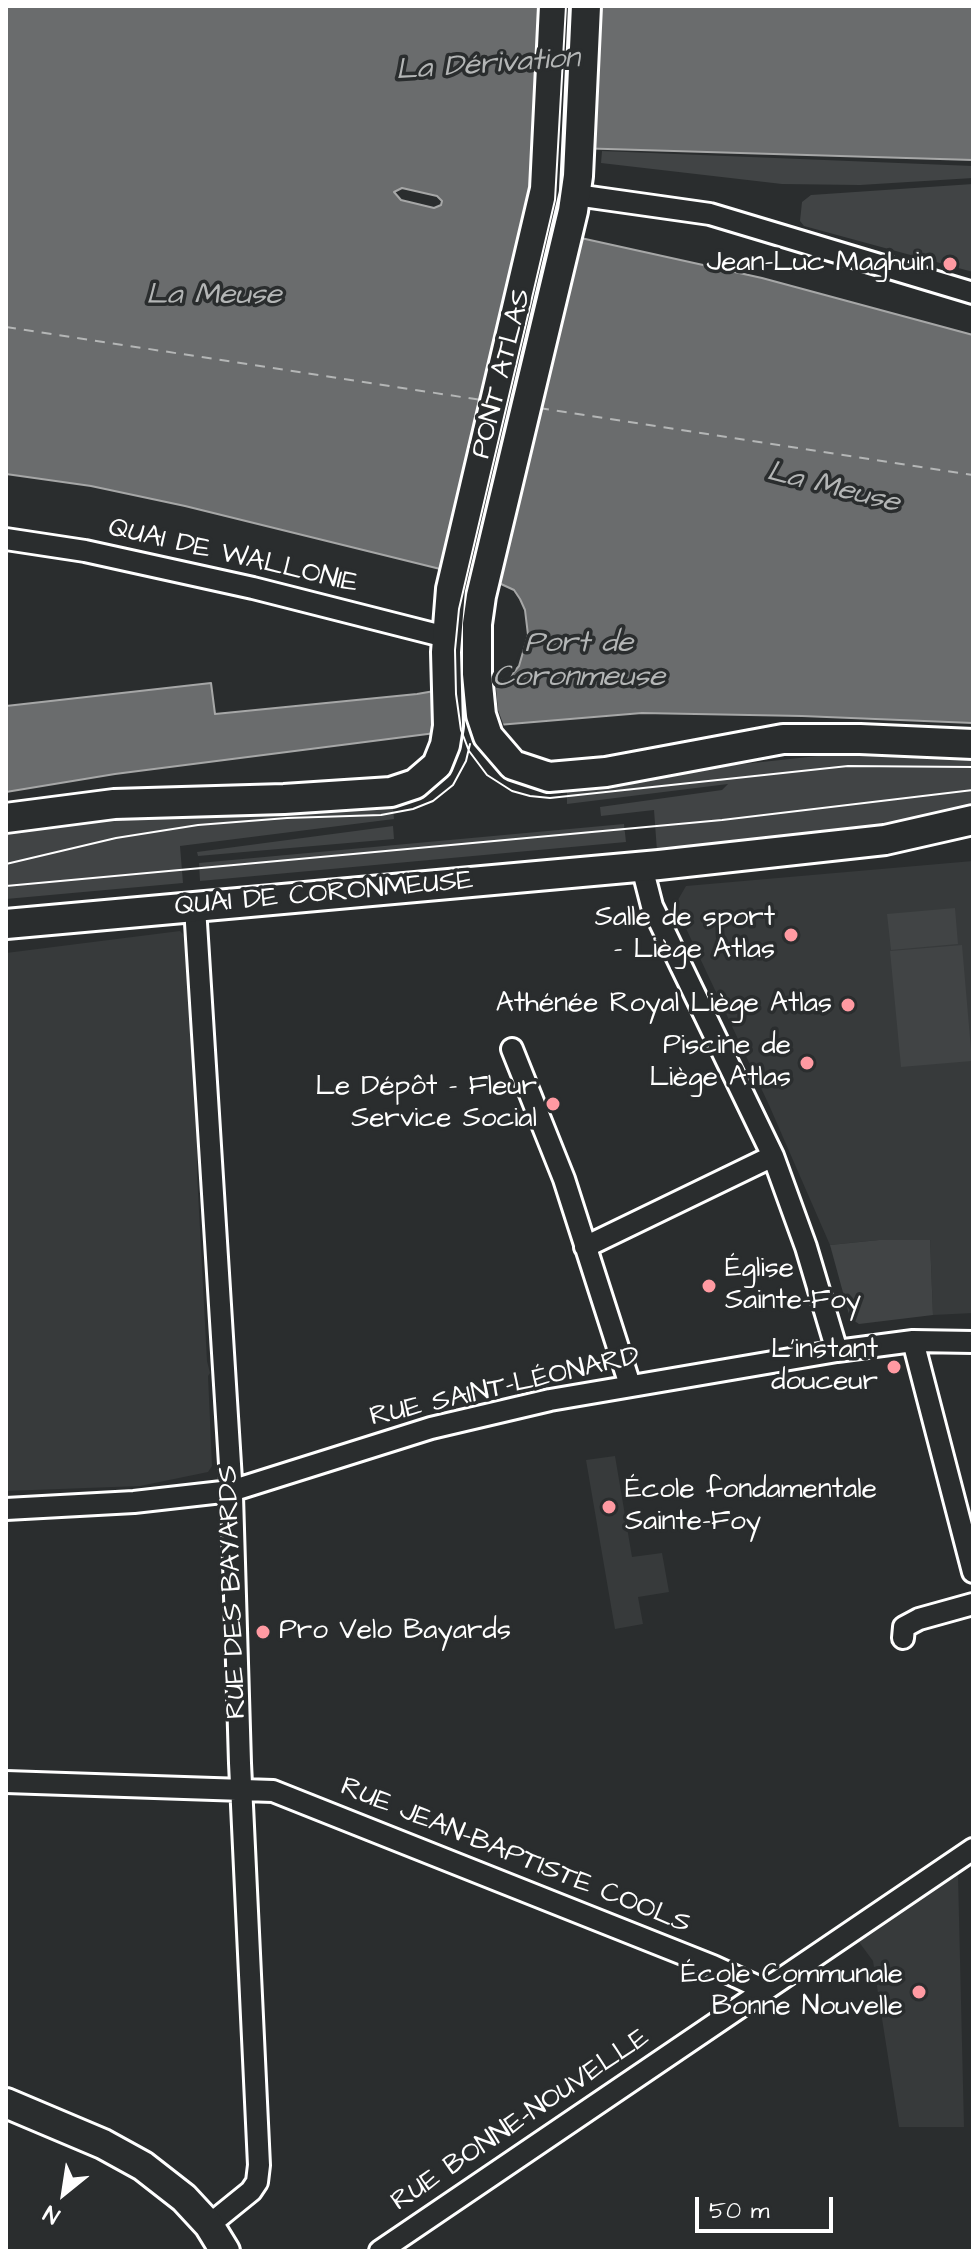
<!DOCTYPE html>
<html>
<head>
<meta charset="utf-8">
<style>
  body { margin:0 }
  #map { position:relative; width:979px; height:2257px; overflow:hidden; background:#2a2d2e; font-family:"Architects Daughter",sans-serif }
  canvas { display:block }
  .frame { position:absolute; inset:0; border:8px solid #fff; pointer-events:none }
  .north { position:absolute; left:24px; top:2153px; width:80px; height:80px; -webkit-text-stroke:6px #2a2d2e; paint-order:stroke; rotate:210deg; font-size:22px; font-weight:700; line-height:32px; text-align:center; color:#fff }
  .north::after { content:''; display:block; margin:auto; width:28px; height:36px; background:#fff; clip-path:polygon(50% 0,100% 100%,50% 72%,0 100%) }
  .scale { position:absolute; left:695px; top:2197px; width:138px; height:36px; box-sizing:border-box; border:4px solid #fff; border-top:0; padding-left:10px; font-size:24px; line-height:28px; white-space:nowrap; color:#fff; -webkit-text-stroke:6px #2a2d2e; paint-order:stroke }
</style>
</head>
<body>
<div id="map">
<canvas width="979" height="2257"></canvas>
<div class="frame"></div>
<div class="north">N</div>
<div class="scale">50 m</div>
</div>
<script>
const ctx = document.querySelector('canvas').getContext('2d');
ctx.lineJoin = 'round';
function fill(path, color) {
  ctx.fillStyle = color;
  ctx.fill(path, 'evenodd');
}
function poly(rows) {
  const path = new Path2D();
  for (const r of rows) {
    path.moveTo(r[0], r[1]);
    for (let i = 2; i < r.length; i += 2) path.lineTo(r[i], r[i + 1]);
  }
  return path;
}
function trace(path, color, width, dash) {
  ctx.strokeStyle = color;
  ctx.lineWidth = width;
  ctx.lineCap = dash ? 'butt' : 'round';
  ctx.setLineDash(dash || []);
  ctx.stroke(path);
}
function drawText(font, color, halo, rows, align = 'center') {
  ctx.font = font + ' "Architects Daughter",sans-serif';
  ctx.lineWidth = 7;
  ctx.setLineDash([]);
  ctx.textBaseline = 'middle';
  ctx.strokeStyle = halo;
  ctx.fillStyle = color;
  for (const [text, x, y, turn = 0] of rows) {
    ctx.save();
    ctx.translate(x, y);
    ctx.rotate((+turn || 0) * Math.PI / 180);
    ctx.textAlign = isNaN(turn) ? turn : align;
    if (halo) ctx.strokeText(text, 0, 0);
    ctx.fillText(text, 0, 0);
    ctx.restore();
  }
}
const built = poly([
  [973,861,973,1313,933,1315,930,1240,879,1240,830,1245,769,1105,675,905,686,886],
  [180,931,189,940,198,1080,197,1173,207,1361,210,1373,208,1376,212,1466,208,1472,140,1486,6,1491,6,953],
  [615,1456,632,1557,662,1553,669,1592,638,1597,643,1624,615,1629,586,1460],
  [958,1875,964,2127,899,2127,873,1961,859,1942]
]);
const green = poly([
  [602,151,973,166,973,178,860,185,782,184,601,163],
  [973,184,973,272,804,226,800,221,802,202,811,195],
  [864,751,973,753,973,814,657,851,654,810,601,816,600,807,722,790,728,784,567,804,567,783],
  [392,798,394,819,180,846,183,883,6,899,6,828,23,824],
  [624,824,626,842,200,881,199,863],
  [393,826,394,839,198,856,197,852],
  [955,908,958,944,891,950,887,914],
  [962,945,972,1061,901,1067,890,951],
  [879,1240,930,1240,933,1315,859,1324,850,1318,830,1245]
]);
const water = poly([
  [6,6,973,6,973,160,541,147,531,227,762,278,973,335,973,723,802,716,642,713,498,725,115,774,6,792,6,706,211,683,215,714,417,694,509,678,519,666,528,635,525,610,520,599,514,590,501,584,185,506,91,486,6,474,6,6],
  [402,188,437,196,442,201,441,205,434,208,401,200,394,192,402,188]
]);
const pier = poly([
  [522,647,512,674,507,682,496,688,498,710,505,729,435,737,444,684,494,678,496,682,511,671]
]);
const ferry = poly([
  [6,327,481,400],
  [539,408,973,475]
]);
const street = poly([
  [576,195,710,214,973,293],
  [6,539,85,551,253,588,446,637],
  [642,867,652,906,773,1156,806,1247,837,1351],
  [195,907,232,1496,240,1763,259,2165,257,2182,251,2191,209,2225],
  [512,1049,564,1179,630,1385],
  [585,1247,773,1156],
  [913,1341,973,1572],
  [6,1509,134,1502,231,1491,431,1428,550,1400,837,1351,913,1341,973,1342],
  [903,1638,904,1627,919,1619,973,1604],
  [6,1782,273,1791,713,1966,763,1989],
  [380,2251,973,1849]
]);
const secondary = poly([
  [586,6,578,176,573,211,481,596,477,624,477,674,481,715,488,736,513,765,549,777,606,772,783,739,860,739,973,744],
  [6,818,114,804,284,799,391,792,415,784,437,765,445,745,448,726,446,652,451,589,545,189,554,6],
  [6,924,659,865,885,840,973,820],
  [6,2103,103,2144,143,2166,184,2198,209,2225,225,2251]
]);
const tram = poly([
  [566,6,555,200,459,609,455,650,456,694,461,730,469,751,487,775,512,791,530,796,550,798,848,766,973,767],
  [6,864,116,838,198,825,287,818,381,815,413,809,433,801,453,785,466,761,470,744],
  [6,886,722,820,973,790]
]);
const markers = [
  [950,264,8,"#ff9aa2"],
  [791,935,8,"#ff9aa2"],
  [848,1005,8,"#ff9aa2"],
  [807,1063,8,"#ff9aa2"],
  [553,1104,8,"#ff9aa2"],
  [709,1286,8,"#ff9aa2"],
  [894,1367,8,"#ff9aa2"],
  [609,1507,8,"#ff9aa2"],
  [263,1632,8,"#ff9aa2"],
  [919,1992,8,"#ff9aa2"]
];
const poiNames = [
  ["Jean-Luc Maghuin",934,264],
  ["Salle de sport",775,919],
  ["- Liège Atlas",775,951],
  ["Athénée Royal Liège Atlas",832,1005],
  ["Piscine de",791,1047],
  ["Liège Atlas",791,1079],
  ["Le Dépôt - Fleur",537,1088],
  ["Service Social",537,1120],
  ["Église",725,1270,"left"],
  ["Sainte-Foy",725,1302,"left"],
  ["L'instant",878,1351],
  ["douceur",878,1383],
  ["École fondamentale",625,1491,"left"],
  ["Sainte-Foy",625,1523,"left"],
  ["Pro Velo Bayards",279,1632,"left"],
  ["École Communale",903,1976],
  ["Bonne Nouvelle",903,2008]
];
const streetNames = [
  ["PONT ATLAS",503,374,-76],
  ["QUAI DE WALLONIE",233,557,13],
  ["QUAI DE CORONMEUSE",324,895,-5],
  ["RUE SAINT-LÉONARD",505,1388,-13],
  ["RUE DES BAYARDS",234,1592,-92],
  ["RUE JEAN-BAPTISTE COOLS",515,1857,22],
  ["RUE BONNE-NOUVELLE",521,2121,-34]
];
const waterNames = [
  ["La Dérivation",488,66,-4],
  ["La Meuse",214,297],
  ["La Meuse",833,489,14],
  ["Port de",579,645],
  ["Coronmeuse",579,679]
];
fill(built, '#373a3b');
fill(green, '#414445');
fill(water, '#6a6c6d');
trace(water, '#a6a7a7', 2);
fill(pier, '#2a2d2e');
trace(ferry, '#b4b6b6', 2, [10, 8]);
trace(street, '#fff', 26);
trace(secondary, '#fff', 34);
trace(street, '#2a2d2e', 20);
trace(secondary, '#2a2d2e', 28);
trace(tram, '#fff', 2);
for (const [x, y, r, color] of markers) {
  const dot = new Path2D();
  dot.arc(x, y, r, 0, 2 * Math.PI);
  ctx.fillStyle = color;
  ctx.fill(dot);
  trace(dot, '#2a2d2e', 3);
}
drawText('28px', '#fff', '#2a2d2e', poiNames, 'right');
drawText('28px', '#fff', '#2a2d2e', streetNames);
drawText('italic 30px', '#b4b6b6', '#2a2d2e', waterNames);
</script>
</body>
</html>
